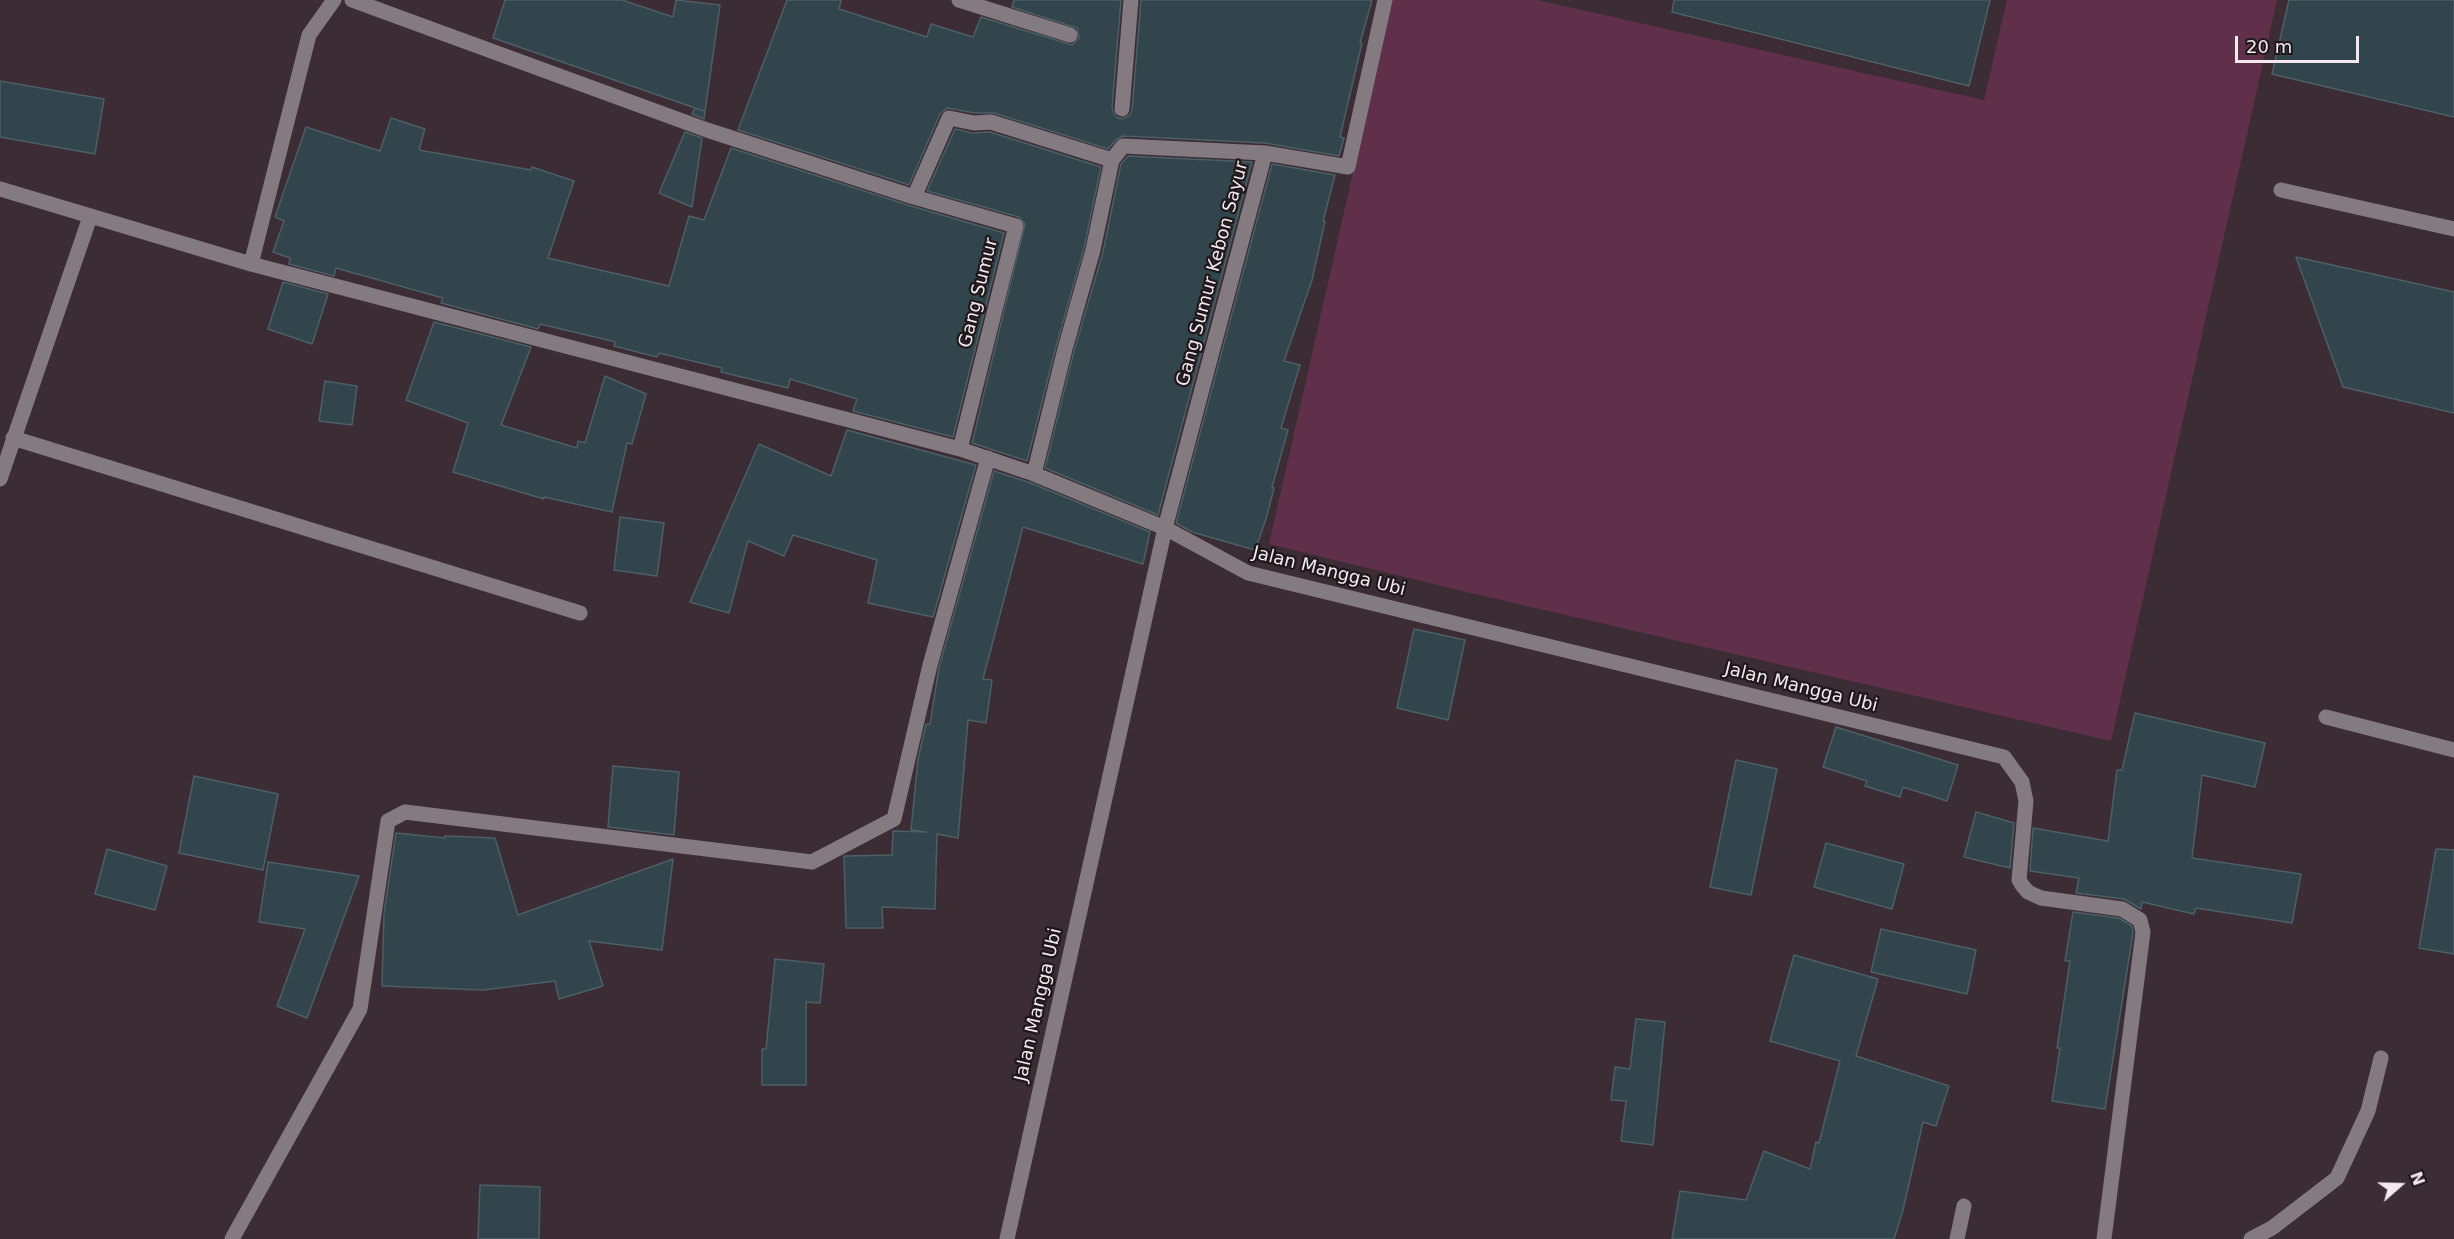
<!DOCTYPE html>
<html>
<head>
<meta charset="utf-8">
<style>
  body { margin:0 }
  #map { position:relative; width:2454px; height:1239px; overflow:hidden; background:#3c2d35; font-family:"DejaVu Sans",sans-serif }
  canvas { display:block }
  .north { position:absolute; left:2370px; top:1155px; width:60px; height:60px; -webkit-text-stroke:4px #1f181b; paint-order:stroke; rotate:70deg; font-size:16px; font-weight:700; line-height:24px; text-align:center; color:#f3e9ee }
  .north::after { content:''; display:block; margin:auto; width:21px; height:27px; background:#f3e9ee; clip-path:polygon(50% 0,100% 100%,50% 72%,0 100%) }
  .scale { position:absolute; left:2235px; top:36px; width:124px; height:27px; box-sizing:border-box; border:3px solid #f3e9ee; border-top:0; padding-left:8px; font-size:18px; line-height:21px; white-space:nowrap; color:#f3e9ee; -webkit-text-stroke:4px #1f181b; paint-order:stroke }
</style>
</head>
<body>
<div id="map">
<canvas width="2454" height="1239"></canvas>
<div class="north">N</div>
<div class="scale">20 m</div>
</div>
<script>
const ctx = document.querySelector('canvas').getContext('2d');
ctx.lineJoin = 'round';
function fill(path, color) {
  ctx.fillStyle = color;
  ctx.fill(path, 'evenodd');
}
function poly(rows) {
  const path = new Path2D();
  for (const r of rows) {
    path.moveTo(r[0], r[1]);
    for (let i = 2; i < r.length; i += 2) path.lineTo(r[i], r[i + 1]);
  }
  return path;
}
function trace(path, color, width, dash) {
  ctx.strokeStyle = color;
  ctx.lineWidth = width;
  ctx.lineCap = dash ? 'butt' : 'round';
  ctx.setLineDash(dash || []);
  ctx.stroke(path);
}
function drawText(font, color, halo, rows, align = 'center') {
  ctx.font = font + ' "DejaVu Sans",sans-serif';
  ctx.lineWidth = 4.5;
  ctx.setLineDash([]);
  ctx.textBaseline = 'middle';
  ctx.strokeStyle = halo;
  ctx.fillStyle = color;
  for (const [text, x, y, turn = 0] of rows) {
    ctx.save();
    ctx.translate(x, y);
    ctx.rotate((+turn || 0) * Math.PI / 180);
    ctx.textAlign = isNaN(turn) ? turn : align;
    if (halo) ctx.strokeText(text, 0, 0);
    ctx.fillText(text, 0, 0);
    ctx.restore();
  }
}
const green = poly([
  [1392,0,1537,0,1984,100,2007,0,2277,0,2111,741,1475,594,1269,544]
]);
const building = poly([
  [505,0,622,0,673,17,676,0,720,5,704,119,692,114,695,108,704,111,493,38,505,0],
  [787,0,841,0,839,9,927,37,931,24,973,37,981,17,1072,45,1079,38,1077,28,1012,7,1014,0,1121,0,1112,108,1116,117,1122,119,1130,115,1132,110,1141,0,1372,0,1360,43,1362,43,1340,137,1344,138,1339,156,1265,143,1123,136,1116,140,1108,149,994,113,975,113,947,108,940,114,909,185,738,130,787,0],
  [1674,0,1990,0,1969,86,1672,12,1674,0],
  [2289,0,2454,0,2454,117,2272,74,2289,0],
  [0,81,104,99,95,154,0,137,0,81],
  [391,118,425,129,419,150,531,170,532,167,574,181,548,258,669,286,689,216,704,220,731,148,911,206,1004,233,953,437,853,411,857,399,790,379,788,388,721,372,722,368,659,353,657,357,614,346,615,342,612,341,540,324,538,329,441,303,443,298,336,268,334,276,289,264,290,258,273,252,284,221,275,217,306,127,380,151,391,118],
  [955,129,972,133,990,132,1101,167,1084,248,1056,347,1027,461,972,443,1025,224,1019,217,927,191,955,129],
  [685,132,702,138,692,207,659,193,685,132],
  [1128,156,1252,162,1158,515,1045,468,1074,351,1103,252,1121,164,1128,156],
  [1272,164,1335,175,1323,221,1325,221,1312,280,1284,361,1300,365,1281,428,1288,430,1272,487,1274,488,1266,519,1255,550,1192,532,1176,523,1272,164],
  [2296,257,2454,292,2454,413,2343,387,2296,257],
  [283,282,328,294,312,344,268,329,283,282],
  [434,322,531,347,501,425,577,448,578,441,585,443,605,376,646,394,632,444,627,443,612,512,544,497,544,499,453,472,468,423,406,400,434,322],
  [325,381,357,386,352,425,319,421,325,381],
  [847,430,976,465,933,617,868,603,877,560,793,535,784,556,748,541,729,613,690,602,759,444,831,476,847,430],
  [994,471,1031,483,1150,532,1143,564,1023,527,983,679,992,680,986,723,968,720,958,838,937,834,935,909,882,907,883,928,846,928,844,856,892,855,893,831,926,832,911,830,918,759,926,724,930,724,939,667,994,471],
  [620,517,664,523,657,576,614,570,620,517],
  [1414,629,1465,640,1448,720,1397,708,1414,629],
  [2135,713,2265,743,2255,787,2202,775,2192,858,2301,874,2292,923,2196,908,2194,914,2142,902,2141,909,2124,899,2076,893,2079,878,2030,871,2033,828,2108,841,2117,770,2122,770,2135,713],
  [1836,727,1958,765,1947,801,1903,787,1900,797,1865,786,1867,781,1823,767,1836,727],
  [1736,760,1777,769,1751,895,1710,887,1736,760],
  [613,766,679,772,674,835,608,827,613,766],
  [194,776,278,794,263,870,179,853,194,776],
  [1976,812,2014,823,2010,868,1964,857,1976,812],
  [396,833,445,838,445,836,495,838,518,915,673,859,662,950,589,941,603,986,559,999,555,981,483,990,382,986,384,913,396,833],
  [1826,843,1904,864,1892,909,1814,887,1826,843],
  [107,849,167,866,155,910,95,894,107,849],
  [2436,849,2454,850,2454,954,2419,948,2436,849],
  [268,862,359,876,307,1018,277,1006,305,929,259,922,268,862],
  [2073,912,2119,918,2132,926,2133,933,2105,1109,2052,1101,2060,1048,2057,1048,2070,961,2065,961,2073,912],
  [1881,929,1976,950,1967,994,1871,972,1881,929],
  [1794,955,1878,979,1856,1056,1949,1086,1936,1126,1923,1122,1903,1210,1894,1239,1672,1239,1680,1191,1746,1200,1764,1151,1810,1169,1816,1142,1819,1143,1840,1061,1770,1041,1794,955],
  [775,959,824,964,820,1003,806,1002,806,1085,762,1085,762,1049,766,1049,775,959],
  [1636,1019,1665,1022,1653,1145,1621,1141,1626,1101,1611,1100,1615,1067,1630,1069,1636,1019],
  [480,1185,540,1187,539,1239,478,1239,480,1185]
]);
const minor = poly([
  [352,0,707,130,914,197,1016,226,960,449],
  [959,0,1070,35],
  [1122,109,1131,0],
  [0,189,251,264,960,449,1034,474,1165,528,1248,573,2004,757,2022,782,2026,801,2019,880,2022,885,2028,892,2041,898,2122,909,2140,920,2143,932,2104,1239],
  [2281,190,2454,229],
  [914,197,949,118,974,123,991,122,1112,160],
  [251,264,309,35,334,0],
  [13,438,580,613],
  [1034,474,1065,349,1093,250,1112,160,1123,146,1265,153],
  [0,479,90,217],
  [2326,717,2454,750],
  [232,1239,360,1009,388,821,405,812,812,862,894,819,930,665,988,458],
  [1007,1239,1165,528,1265,153,1348,167,1385,0],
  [1957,1239,1964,1206],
  [2251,1239,2272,1228,2337,1178,2368,1111,2381,1058]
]);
const streetNames = [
  ["Gang Sumur Kebon Sayur",1213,274,-75],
  ["Gang Sumur",979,293,-76],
  ["Jalan Mangga Ubi",1329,572,14],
  ["Jalan Mangga Ubi",1801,688,14],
  ["Jalan Mangga Ubi",1039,1005,-77]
];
fill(green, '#60304a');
fill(building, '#33454c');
trace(building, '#4c5f66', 1.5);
trace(minor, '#837b7f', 15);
drawText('18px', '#f3e9ee', '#1f181b', streetNames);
</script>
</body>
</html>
